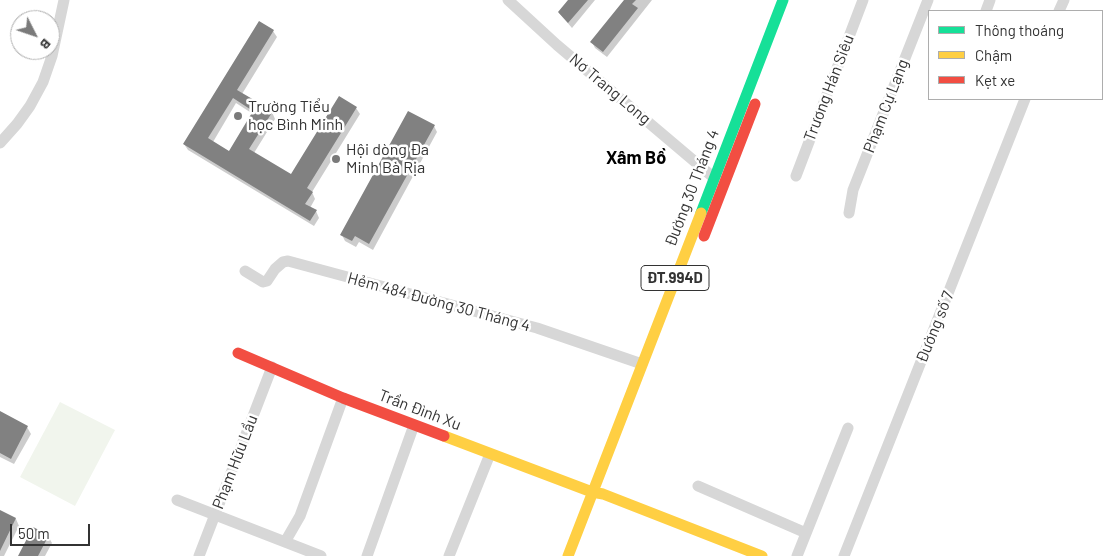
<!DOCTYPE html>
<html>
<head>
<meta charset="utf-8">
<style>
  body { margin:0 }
  #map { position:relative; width:1113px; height:556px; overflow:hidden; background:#fff; font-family:Barlow,sans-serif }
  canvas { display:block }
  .legend { position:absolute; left:928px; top:10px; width:175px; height:90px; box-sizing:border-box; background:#fff; border:1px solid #adadad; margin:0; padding:6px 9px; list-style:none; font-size:15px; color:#333 }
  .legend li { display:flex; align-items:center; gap:10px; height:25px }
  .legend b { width:25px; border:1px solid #adadad }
  .north { position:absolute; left:10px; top:10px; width:50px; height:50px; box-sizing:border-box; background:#fff; border:1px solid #adadad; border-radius:50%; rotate:131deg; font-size:14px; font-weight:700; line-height:20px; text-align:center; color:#333 }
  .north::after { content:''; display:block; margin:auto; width:18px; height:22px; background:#7a7a7a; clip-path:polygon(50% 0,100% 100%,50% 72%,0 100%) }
  .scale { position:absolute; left:10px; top:524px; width:80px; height:22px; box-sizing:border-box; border:2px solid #333; border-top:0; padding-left:6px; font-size:15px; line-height:18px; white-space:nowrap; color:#333; -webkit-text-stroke:4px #fff; paint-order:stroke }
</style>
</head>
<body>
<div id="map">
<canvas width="1113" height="556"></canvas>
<ul class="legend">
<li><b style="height:6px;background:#16e098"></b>Thông thoáng</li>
<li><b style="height:6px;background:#ffcf43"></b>Chậm</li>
<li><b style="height:6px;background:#f24e42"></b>Kẹt xe</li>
</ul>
<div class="north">B</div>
<div class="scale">50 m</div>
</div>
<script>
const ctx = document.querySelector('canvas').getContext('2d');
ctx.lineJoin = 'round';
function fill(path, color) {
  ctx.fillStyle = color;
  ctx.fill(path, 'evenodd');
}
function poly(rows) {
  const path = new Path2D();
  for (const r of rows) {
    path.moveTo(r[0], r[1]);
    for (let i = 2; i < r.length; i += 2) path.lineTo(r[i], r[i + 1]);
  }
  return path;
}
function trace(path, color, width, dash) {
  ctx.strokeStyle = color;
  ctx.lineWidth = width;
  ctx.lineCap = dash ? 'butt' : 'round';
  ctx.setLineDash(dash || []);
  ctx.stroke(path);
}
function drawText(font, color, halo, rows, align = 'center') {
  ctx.font = font + ' Barlow,sans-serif';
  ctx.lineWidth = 5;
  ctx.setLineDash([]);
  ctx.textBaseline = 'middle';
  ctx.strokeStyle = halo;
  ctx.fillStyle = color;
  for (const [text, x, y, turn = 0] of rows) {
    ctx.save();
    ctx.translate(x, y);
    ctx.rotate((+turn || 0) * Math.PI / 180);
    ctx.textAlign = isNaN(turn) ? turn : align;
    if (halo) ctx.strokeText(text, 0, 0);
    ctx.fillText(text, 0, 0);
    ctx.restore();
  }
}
const green = poly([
  [60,402,115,430,75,506,20,477]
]);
const shadow = poly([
  [570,0,595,0,572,28,559,13],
  [626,0,652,0,607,57,595,48,592,42],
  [273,31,277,37,242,94,272,112,275,119,254,153,291,176,356,108,360,114,312,192,315,199,310,208,316,211,319,218,314,226,188,150,184,144],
  [236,103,253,114,229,152,213,142],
  [434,126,437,132,373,250,359,242,356,247,345,241,342,235],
  [0,413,27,427,31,434,14,464,0,457],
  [0,511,16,519,19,526,4,556,0,556],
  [48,536,52,543,45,556,19,556]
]);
const building = poly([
  [568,0,588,0,568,23,558,12],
  [624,0,636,0,632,4,638,8,603,52,590,42],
  [259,21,274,30,237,90,273,111,249,149,291,174,339,96,357,107,307,188,313,192,305,204,317,210,310,221,183,144],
  [233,98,253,111,229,151,208,138],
  [408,111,435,125,369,244,355,236,352,241,340,235],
  [0,411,28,426,11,459,0,453],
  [0,510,16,518,0,551],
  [33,527,49,535,38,556,18,556]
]);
const street = poly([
  [508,0,557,45,713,177],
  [986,11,990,0],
  [1059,11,1064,0],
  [0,143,17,124,30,106,43,82,52,56,64,0],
  [796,176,863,0],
  [849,213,853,190,928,0],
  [245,271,263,282,267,281,275,269,283,262,288,261,537,328,642,364],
  [698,486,806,533],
  [177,500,321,556],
  [285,542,300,516,343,398],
  [199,556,272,367],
  [367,556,414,425],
  [449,556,490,454],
  [797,556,848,428],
  [844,556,1025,99]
]);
const fast = poly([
  [701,213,783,0]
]);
const slow = poly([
  [444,436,592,492,603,494,762,556],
  [568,556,701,213]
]);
const jam = poly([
  [704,236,755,104],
  [238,353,343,398,444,436]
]);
const markers = [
  [238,116,5,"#7a7a7a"],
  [336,159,5,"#7a7a7a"]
];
const shields = [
  [675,278,68]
];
const shieldNames = [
  ["ĐT.994D",675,278]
];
const streetNames = [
  ["Trương Hán Siêu",829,88,-69],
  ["Nơ Trang Long",610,89,40],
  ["Phạm Cự Lạng",886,106,-69],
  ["Đường 30 Tháng 4",692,188,-69],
  ["Hẻm 484 Đường 30 Tháng 4",439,302,15],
  ["Đường số 7",935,327,-68],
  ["Trần Đình Xu",420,410,21],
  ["Phạm Hữu Lầu",235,462,-69]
];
const poiNames = [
  ["Trường Tiểu",248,107],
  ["học Bình Minh",248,125],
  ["Hội dòng Đa",346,150],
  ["Minh Bà Rịa",346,168]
];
const neighbourhoodNames = [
  ["Xâm Bồ",636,158]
];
fill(green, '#f1f5ed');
fill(shadow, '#0003');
fill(building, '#818181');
trace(street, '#d7d7d7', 11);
trace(fast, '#16e098', 11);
trace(slow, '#ffcf43', 11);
trace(jam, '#f24e42', 11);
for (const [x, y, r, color] of markers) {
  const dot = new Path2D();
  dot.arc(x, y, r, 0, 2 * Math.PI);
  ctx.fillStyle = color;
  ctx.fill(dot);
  trace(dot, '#fff', 2);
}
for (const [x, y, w] of shields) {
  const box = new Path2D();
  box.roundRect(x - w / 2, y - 12.5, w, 25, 4);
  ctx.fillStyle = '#fff';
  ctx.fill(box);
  trace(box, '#333', 1);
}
drawText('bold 15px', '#333', null, shieldNames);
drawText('16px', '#333', '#fff', streetNames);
drawText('16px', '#333', '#fff', poiNames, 'left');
drawText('bold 18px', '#000', '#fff', neighbourhoodNames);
</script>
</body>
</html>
